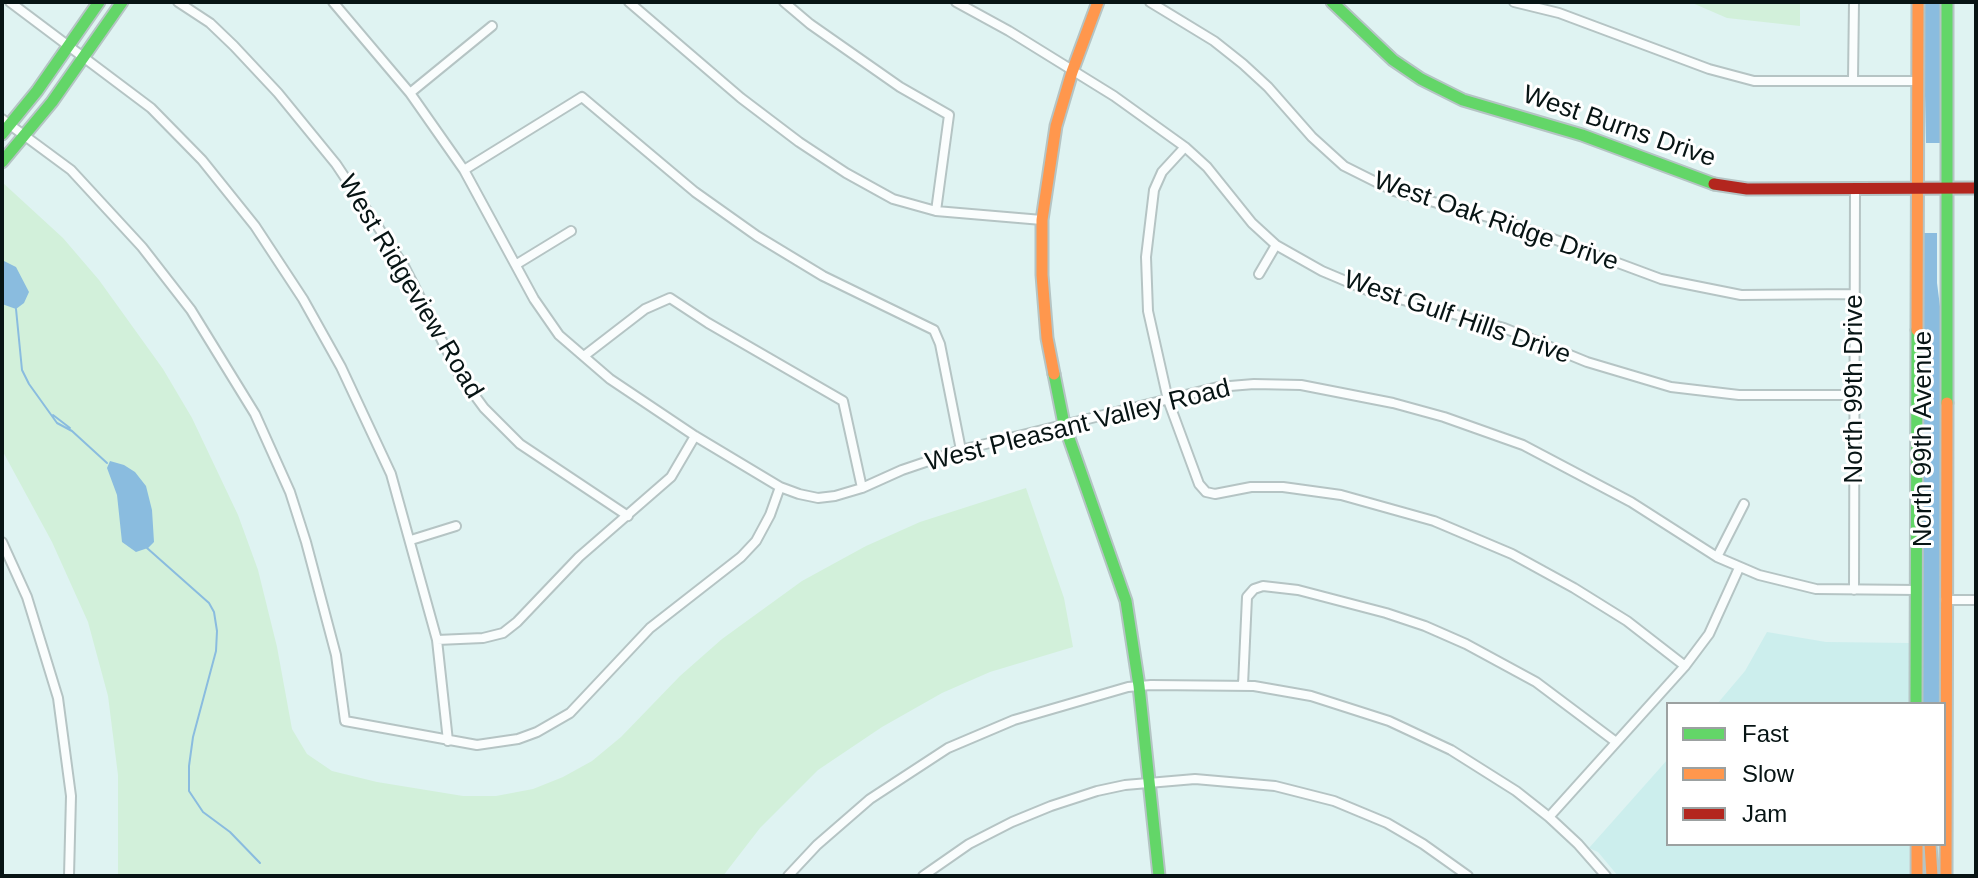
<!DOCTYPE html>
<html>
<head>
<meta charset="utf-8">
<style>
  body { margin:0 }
  #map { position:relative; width:1978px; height:878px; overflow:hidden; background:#dff3f2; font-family:Arial,sans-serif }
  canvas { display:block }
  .frame { position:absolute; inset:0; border:4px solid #071414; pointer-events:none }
  .legend { position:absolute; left:1666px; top:702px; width:280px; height:144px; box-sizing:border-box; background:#fff; border:2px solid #9ca1a1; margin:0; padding:10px 14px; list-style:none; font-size:24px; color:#071414 }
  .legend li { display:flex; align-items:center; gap:16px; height:40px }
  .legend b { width:40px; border:2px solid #9ca1a1 }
</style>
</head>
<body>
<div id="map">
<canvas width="1978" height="878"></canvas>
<div class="frame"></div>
<ul class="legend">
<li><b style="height:10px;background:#63d668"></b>Fast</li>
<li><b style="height:10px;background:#ff974d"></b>Slow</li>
<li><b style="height:10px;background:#b3261e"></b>Jam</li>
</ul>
</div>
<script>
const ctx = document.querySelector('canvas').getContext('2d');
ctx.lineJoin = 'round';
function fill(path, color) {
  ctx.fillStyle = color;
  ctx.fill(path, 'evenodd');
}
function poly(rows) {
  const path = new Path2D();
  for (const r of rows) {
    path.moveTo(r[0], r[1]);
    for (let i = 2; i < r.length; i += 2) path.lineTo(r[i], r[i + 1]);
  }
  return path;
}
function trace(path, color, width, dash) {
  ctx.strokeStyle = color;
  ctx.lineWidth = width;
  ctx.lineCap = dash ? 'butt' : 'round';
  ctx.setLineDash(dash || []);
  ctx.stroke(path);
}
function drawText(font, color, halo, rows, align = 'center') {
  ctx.font = font + ' Arial,sans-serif';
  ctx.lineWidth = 6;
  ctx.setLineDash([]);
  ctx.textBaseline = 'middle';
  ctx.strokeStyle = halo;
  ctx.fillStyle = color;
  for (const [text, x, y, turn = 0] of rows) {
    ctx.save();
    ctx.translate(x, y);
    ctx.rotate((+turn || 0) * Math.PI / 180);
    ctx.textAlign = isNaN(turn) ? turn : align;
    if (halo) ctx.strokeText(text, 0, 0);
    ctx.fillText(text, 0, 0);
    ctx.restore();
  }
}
const built = poly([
  [1767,632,1826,642,1910,643,1910,704,1717,704,1745,671],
  [1668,759,1668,844,1909,844,1909,876,1618,876,1598,852,1589,848]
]);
const green = poly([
  [1690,2,1800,2,1800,26,1727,18],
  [2,182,63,238,99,280,163,369,192,418,238,515,258,570,277,647,292,729,307,754,332,771,377,782,463,796,496,796,533,789,563,777,592,761,621,737,680,676,722,639,802,581,866,546,920,522,1026,488,1064,598,1073,647,990,672,942,693,882,727,818,770,760,828,723,876,118,876,118,775,108,696,88,622,52,542,2,450]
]);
const water = poly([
  [1923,2,1942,2,1941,143,1926,143],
  [1922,233,1937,233,1937,283,1942,322,1940,704,1923,704],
  [2,260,16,267,29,292,24,303,16,309,2,304],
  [110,461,124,465,135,472,146,486,152,510,154,542,148,548,136,552,122,542,117,495,107,468]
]);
const stream = poly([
  [16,309,22,370,29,384,57,423,72,431,107,463],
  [53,415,70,428],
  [147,548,209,603,214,612,217,631,216,651,193,737,189,766,189,791,203,812,230,832,260,863]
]);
const street = poly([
  [10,2,151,108,202,160,255,226,303,299,341,367,391,474,437,640,448,741],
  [178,2,210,23,234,46,278,93,336,164,404,266,459,374,484,408,520,444,628,516],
  [333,2,410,93,464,170,534,299,559,335,610,379,695,436,780,487,799,494,818,498,835,496,862,488,902,470,961,450,1218,387,1254,384,1301,385,1393,403,1444,417,1523,445,1631,502,1717,557,1759,575,1816,589,1917,590],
  [629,2,741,98,799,142,846,173,893,199,936,211,1042,220],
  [784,2,810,24,900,87,949,115,936,211],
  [956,2,1009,31,1114,96,1185,147,1207,167,1252,223,1276,245,1322,271,1367,290,1504,328,1587,362,1671,387,1739,395,1855,395],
  [1150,2,1214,41,1243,64,1268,87,1312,137,1344,166,1394,191,1513,224,1661,279,1741,295,1855,294],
  [1514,2,1559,13,1709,69,1754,81,1917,81],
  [1853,79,1854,2],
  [410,93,492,26],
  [2,119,71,170,142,247,191,310,255,414,290,492,306,542,336,655,345,721,477,745,518,739,537,732,570,713,650,628,741,557,756,541,770,515,780,487],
  [1185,147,1162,172,1154,190,1146,257,1148,311,1168,400,1199,484,1206,492,1215,494,1251,487,1283,487,1341,495,1434,521,1512,554,1574,588,1627,621,1685,666],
  [464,170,582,97,695,192,757,236,823,276,934,330,940,344,961,450],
  [517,264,571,231],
  [1259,274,1276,245],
  [584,356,645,309,670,298,708,323,843,401,862,488],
  [411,540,456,526],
  [2,542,27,597,58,698,71,796,69,876],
  [1717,557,1744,504],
  [1854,590,1855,188],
  [1945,600,1976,600],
  [437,640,483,638,503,633,517,622,579,557,671,477,695,436],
  [1243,685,1247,597,1254,589,1263,586,1298,590,1386,613,1425,626,1466,644,1536,682,1616,742],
  [1549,817,1685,666,1709,634,1739,568],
  [788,876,817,845,870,799,948,748,1014,720,1128,687,1151,685,1254,686,1311,696,1389,721,1451,750,1516,791,1549,817,1578,844,1606,876],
  [923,876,969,844,1012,822,1051,806,1097,791,1125,785,1195,779,1275,786,1334,801,1387,823,1423,844,1468,876]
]);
const fast = poly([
  [1332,2,1393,60,1421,79,1463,100,1582,135,1714,184],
  [2,134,37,91,99,2],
  [2,162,52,102,122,2],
  [1054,374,1064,424,1126,601,1139,686,1159,876],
  [1947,403,1947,2],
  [1916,704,1917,330]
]);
const slow = poly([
  [1917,330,1918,2],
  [1054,374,1047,338,1042,275,1042,220,1056,126,1072,72,1098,2],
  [1917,844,1917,876],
  [1930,844,1932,876],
  [1946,876,1947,403]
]);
const jam = poly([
  [1714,184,1747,189,1976,188]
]);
const streetNames = [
  ["West Burns Drive",1619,127,19],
  ["West Oak Ridge Drive",1496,222,19],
  ["West Ridgeview Road",410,287,59],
  ["West Gulf Hills Drive",1457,318,19],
  ["North 99th Drive",1855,389,-90],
  ["West Pleasant Valley Road",1078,426,-14],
  ["North 99th Avenue",1924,439,-90]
];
fill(built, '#cceeed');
fill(green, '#d2f0da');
fill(water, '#8abcdf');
trace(stream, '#8abcdf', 2);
trace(street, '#b5c4c4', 12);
trace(fast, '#b5c4c4', 15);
trace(slow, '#b5c4c4', 15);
trace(jam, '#b5c4c4', 15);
trace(street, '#fafdfd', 8);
trace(fast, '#63d668', 11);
trace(slow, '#ff974d', 11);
trace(jam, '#b3261e', 11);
drawText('26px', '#071414', '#fff', streetNames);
</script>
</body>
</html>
